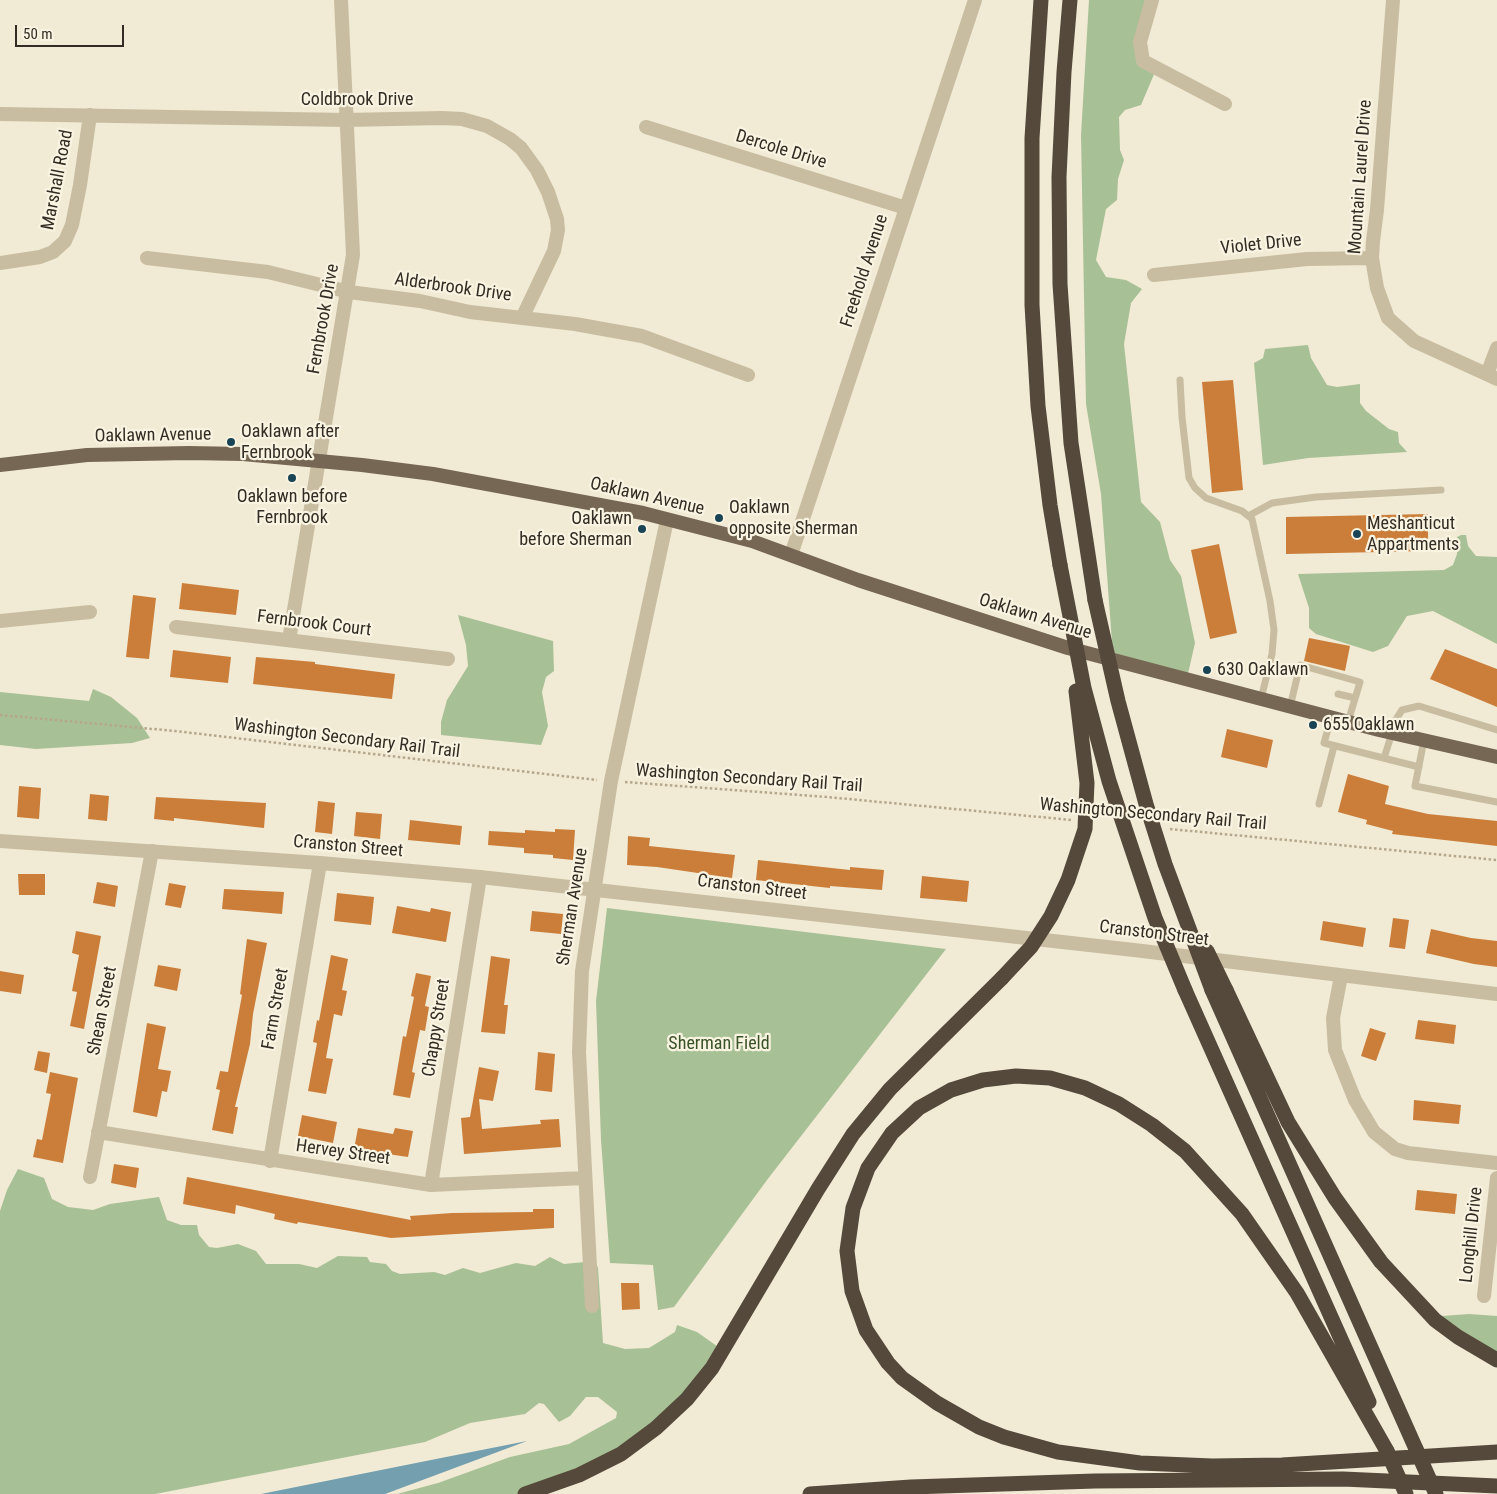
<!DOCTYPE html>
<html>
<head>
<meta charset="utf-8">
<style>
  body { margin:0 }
  #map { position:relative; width:1497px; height:1494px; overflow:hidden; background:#f1ead5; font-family:"Roboto Condensed",sans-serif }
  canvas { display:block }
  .scale { position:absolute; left:15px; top:25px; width:109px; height:22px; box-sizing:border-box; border:2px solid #332c24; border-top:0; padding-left:6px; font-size:15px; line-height:18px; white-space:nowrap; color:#332c24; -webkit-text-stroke:4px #f9f4e1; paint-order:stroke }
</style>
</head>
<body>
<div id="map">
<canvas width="1497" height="1494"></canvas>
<div class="scale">50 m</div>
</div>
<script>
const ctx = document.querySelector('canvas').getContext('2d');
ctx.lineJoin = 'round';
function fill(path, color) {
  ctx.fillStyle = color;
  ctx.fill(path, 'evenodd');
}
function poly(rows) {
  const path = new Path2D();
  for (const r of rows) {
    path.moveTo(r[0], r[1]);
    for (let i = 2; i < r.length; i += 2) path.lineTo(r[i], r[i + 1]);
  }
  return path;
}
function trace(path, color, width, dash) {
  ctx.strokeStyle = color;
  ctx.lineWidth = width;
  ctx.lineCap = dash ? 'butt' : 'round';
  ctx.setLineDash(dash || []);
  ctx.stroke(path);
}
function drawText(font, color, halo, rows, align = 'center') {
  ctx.font = font + ' "Roboto Condensed",sans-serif';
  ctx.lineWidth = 4.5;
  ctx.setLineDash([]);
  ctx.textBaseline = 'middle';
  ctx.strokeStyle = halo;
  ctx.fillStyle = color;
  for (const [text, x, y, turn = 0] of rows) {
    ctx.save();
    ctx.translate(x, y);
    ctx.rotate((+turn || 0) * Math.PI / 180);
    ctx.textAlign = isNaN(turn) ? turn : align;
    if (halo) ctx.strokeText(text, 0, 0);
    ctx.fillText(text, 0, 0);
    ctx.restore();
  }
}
const green = poly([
  [1089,0,1151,0,1140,40,1155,72,1141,105,1125,110,1119,117,1120,150,1124,160,1118,179,1117,200,1106,209,1096,260,1106,277,1126,280,1142,289,1131,303,1124,344,1141,502,1160,522,1170,560,1181,576,1195,643,1187,678,1116,662,1112,642,1101,494,1086,404,1081,135],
  [1308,345,1311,358,1327,385,1337,387,1360,384,1360,403,1366,411,1389,429,1398,432,1399,443,1407,452,1308,458,1263,465,1254,363,1263,358,1265,349],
  [1461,535,1466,535,1468,546,1476,556,1497,557,1497,644,1433,611,1407,616,1388,646,1373,652,1316,634,1309,628,1309,608,1298,574,1444,570,1453,565,1457,554,1457,537],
  [458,615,553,641,554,671,546,677,542,692,548,726,541,745,441,735,441,722,447,700,468,666,466,645],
  [93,689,111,697,137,718,150,738,132,743,36,749,0,745,0,692,89,701],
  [607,908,946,949,767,1180,674,1307,658,1310,653,1265,610,1263,601,1140,596,1001],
  [18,1169,44,1178,52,1199,68,1207,93,1210,110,1204,159,1197,167,1220,181,1225,197,1225,199,1235,209,1247,217,1248,238,1244,256,1251,266,1264,299,1264,317,1268,338,1256,367,1257,370,1262,386,1264,392,1271,400,1274,434,1272,445,1275,463,1268,480,1273,516,1263,535,1266,550,1257,564,1264,595,1261,598,1268,603,1343,625,1349,649,1348,675,1332,677,1325,697,1332,721,1349,645,1439,524,1494,397,1494,438,1483,510,1457,569,1444,616,1418,617,1412,598,1397,586,1397,570,1416,559,1422,544,1404,539,1403,525,1414,470,1423,425,1442,155,1494,0,1494,0,1211,7,1190],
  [1469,1314,1497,1316,1497,1356,1464,1336,1442,1316]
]);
const water = poly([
  [527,1441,385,1494,261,1494,426,1461]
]);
const building = poly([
  [1233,380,1243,490,1212,493,1202,382],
  [1428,514,1428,551,1286,554,1286,517],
  [1219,544,1237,633,1210,639,1191,550],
  [182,583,239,590,236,615,179,609],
  [133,595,156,598,149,659,126,657],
  [1309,638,1350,646,1345,671,1304,661],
  [1445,649,1497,669,1497,707,1430,679],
  [173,650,231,657,228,683,170,677],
  [256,657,315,662,315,664,395,674,392,699,253,684],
  [1227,729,1273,740,1267,768,1221,757],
  [1348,774,1389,786,1385,804,1428,814,1497,821,1497,846,1392,834,1393,831,1366,824,1367,820,1338,812],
  [19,786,41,788,39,819,17,817],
  [90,794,109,796,107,821,88,819],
  [156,797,266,803,264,828,174,818,174,821,154,819],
  [318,801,335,803,332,834,315,832],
  [356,812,382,814,380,839,354,836],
  [410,820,462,826,460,845,408,840],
  [555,829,575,830,573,860,553,858,553,855,524,853,524,848,488,845,489,831,525,833,525,830,555,832],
  [628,836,650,838,649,846,735,855,732,878,657,867,627,865],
  [758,860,850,870,850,867,884,870,882,890,830,886,830,888,756,880],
  [18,874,45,874,45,895,19,895],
  [922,876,969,881,967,902,920,898],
  [97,882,118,886,115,907,93,903],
  [169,883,186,886,181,908,165,905],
  [224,889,284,892,282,914,222,909],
  [337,893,374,897,371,925,334,921],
  [397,906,430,912,431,908,451,912,446,942,392,933],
  [532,911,563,914,561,934,530,931],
  [1393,918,1409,920,1405,949,1389,947],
  [1323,921,1366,928,1363,947,1320,940],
  [1431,929,1471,938,1497,941,1497,967,1474,964,1426,953],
  [76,931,101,936,84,1029,70,1026,77,992,72,991,79,955,72,953],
  [247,939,267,943,253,1014,250,1044,235,1107,238,1107,233,1134,212,1130,220,1090,216,1089,220,1071,228,1072,242,995,240,994],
  [331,955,348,959,342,990,347,991,342,1016,334,1014,326,1058,333,1059,326,1094,308,1091,317,1043,313,1042,317,1020,319,1021],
  [491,956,510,959,504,1005,508,1005,505,1034,481,1032],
  [158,965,181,969,177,991,154,986],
  [0,971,24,975,21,994,0,991],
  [416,973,431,976,425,1006,429,1007,425,1031,420,1030,412,1072,415,1073,410,1098,393,1095,403,1036,406,1037,414,997,411,996],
  [1418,1020,1456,1025,1454,1044,1415,1039],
  [147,1023,166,1027,158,1069,171,1071,167,1092,162,1091,157,1117,133,1112],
  [1370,1028,1386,1033,1376,1061,1361,1056],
  [38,1051,50,1053,47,1073,34,1070],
  [538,1052,555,1054,552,1092,535,1090],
  [479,1067,499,1071,493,1101,479,1099,482,1129,541,1124,540,1120,559,1119,561,1147,464,1154,461,1118,470,1117],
  [50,1072,78,1078,63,1163,33,1157,37,1139,42,1140,51,1094,46,1093],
  [1414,1100,1461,1105,1459,1124,1413,1120],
  [302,1115,337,1122,333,1143,298,1136],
  [358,1128,393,1134,395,1128,413,1131,408,1157,354,1149],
  [114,1164,139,1168,136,1188,111,1183],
  [187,1177,411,1220,410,1216,452,1213,533,1212,533,1209,554,1209,554,1228,391,1238,298,1222,297,1224,274,1219,275,1214,236,1205,235,1214,183,1204],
  [1417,1190,1457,1194,1455,1214,1415,1210],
  [621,1283,639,1283,640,1309,622,1310]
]);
const path = poly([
  [0,715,175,731,597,780],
  [625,782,827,797,1072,820],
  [1170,829,1497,860]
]);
const service = poly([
  [1180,380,1182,417,1189,478,1195,488,1206,498,1242,511,1252,519,1270,601,1274,630,1272,654,1261,699],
  [1250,515,1272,503,1316,497,1441,490],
  [1338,694,1355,698],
  [1290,707,1300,665,1360,682,1348,722],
  [1331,718,1324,743,1419,767],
  [1388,732,1402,710,1419,706,1497,730],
  [1424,740,1415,786,1497,802],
  [1384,758,1392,733],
  [1319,804,1334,746]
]);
const minor = poly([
  [1152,0,1140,42,1143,61,1225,104],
  [1393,0,1377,210,1373,241,1372,258,1377,288,1388,318,1414,341,1497,379],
  [0,114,346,120,442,118,462,119,487,126,510,139,521,148,537,170,548,192,557,219,558,230,554,251,523,316],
  [646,127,906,208],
  [147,258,268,272,349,292,420,301,470,312,575,324,642,336,748,375],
  [0,263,40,257,53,252,65,241,72,225,80,185,90,115],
  [1154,275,1307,259,1372,258],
  [1487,374,1497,348],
  [791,555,975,0],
  [0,621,90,612],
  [176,627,448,659],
  [289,640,353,255,341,0],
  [1341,976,1333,1018,1335,1050,1355,1100,1374,1132,1395,1149,1408,1153,1497,1163],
  [98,1132,431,1185,584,1178],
  [270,1161,320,863],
  [90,1177,152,851],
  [431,1185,480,877],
  [1484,1296,1497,1178],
  [592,1306,579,1052,582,971,611,781,667,520]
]);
const tertiary = poly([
  [0,841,320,863,480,877,1134,950,1497,994]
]);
const primary = poly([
  [0,465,87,455,189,453,243,454,362,465,433,474,643,513,752,541,858,580,1068,648,1379,730,1497,757]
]);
const motorway = poly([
  [1041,0,1032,138,1032,305,1038,406,1050,505,1060,565],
  [1070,0,1064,72,1059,177,1060,284,1071,443,1095,600],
  [1185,990,1369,1402],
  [1212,990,1416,1449],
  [1226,990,1288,1122,1335,1198,1381,1262,1435,1320,1458,1337,1497,1360],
  [1387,1451,1297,1293,1242,1214,1185,1151,1152,1125,1119,1104,1085,1088,1050,1078,1016,1076,983,1080,951,1090,919,1108,892,1133,868,1168,853,1208,847,1251,852,1291,866,1330,888,1363,902,1378,937,1403,979,1427,1004,1437,1058,1452,1140,1463,1212,1466,1282,1465,1497,1452],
  [525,1494,579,1475,621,1454,656,1428,687,1399,712,1368,818,1189,853,1134,890,1089,1002,978],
  [810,1494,911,1487,1095,1481,1343,1479,1497,1486]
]);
const motorwayBridge = poly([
  [1060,565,1084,688,1109,781,1155,918,1185,990],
  [1095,600,1118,701,1146,804,1165,864,1212,990],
  [1207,951,1226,990],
  [1002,978,1031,947,1051,916,1068,880,1085,829,1087,783,1076,691],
  [1416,1449,1436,1494],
  [1387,1451,1406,1494]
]);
const markers = [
  [231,442,5,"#184456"],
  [292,478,5,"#184456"],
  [719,518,5,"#184456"],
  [642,529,5,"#184456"],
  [1357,534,5,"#184456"],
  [1207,670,5,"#184456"],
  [1313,725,5,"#184456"]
];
const streetNames = [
  ["Coldbrook Drive",357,100],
  ["Dercole Drive",781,150,17],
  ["Mountain Laurel Drive",1361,177,-86],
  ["Marshall Road",58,180,-79],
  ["Violet Drive",1261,245,-6],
  ["Freehold Avenue",865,271,-72],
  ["Alderbrook Drive",453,288,8],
  ["Fernbrook Drive",324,319,-80],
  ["Oaklawn Avenue",153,436,-1],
  ["Oaklawn Avenue",647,497,13],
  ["Oaklawn Avenue",1035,617,17],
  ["Fernbrook Court",314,624,7],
  ["Washington Secondary Rail Trail",347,739,7],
  ["Washington Secondary Rail Trail",749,779,4],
  ["Washington Secondary Rail Trail",1153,815,5],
  ["Cranston Street",348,847,5],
  ["Cranston Street",752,888,7],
  ["Sherman Avenue",573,907,-81],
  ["Cranston Street",1154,934,7],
  ["Farm Street",276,1009,-80],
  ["Shean Street",103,1011,-79],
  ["Chappy Street",437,1028,-81],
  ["Hervey Street",343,1153,8],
  ["Longhill Drive",1472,1235,-84]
];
const poiNames = [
  ["Oaklawn after",241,432],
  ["Fernbrook",241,453],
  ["Oaklawn before",292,497,"center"],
  ["Fernbrook",292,518,"center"],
  ["Oaklawn",729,508],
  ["opposite Sherman",729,529],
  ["Oaklawn",632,519,"right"],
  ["before Sherman",632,540,"right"],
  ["Meshanticut",1367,524],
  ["Appartments",1367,545],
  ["630 Oaklawn",1217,670],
  ["655 Oaklawn",1323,725]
];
const parkNames = [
  ["Sherman Field",719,1044]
];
fill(green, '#a8c095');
fill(water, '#739faf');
fill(building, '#cb7e39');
trace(path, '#b5a78b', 2.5, [2.5, 2.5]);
trace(service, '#c9bda1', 7);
trace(minor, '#c9bda1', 14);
trace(tertiary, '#c9bda1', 14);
trace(primary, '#766754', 14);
trace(motorway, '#55493b', 15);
trace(motorwayBridge, '#55493b', 15);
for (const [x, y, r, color] of markers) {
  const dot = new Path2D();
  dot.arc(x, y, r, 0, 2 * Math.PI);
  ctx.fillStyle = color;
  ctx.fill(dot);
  trace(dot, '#f9f4e1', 2);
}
drawText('18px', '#332c24', '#f9f4e1', streetNames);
drawText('18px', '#332c24', '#f9f4e1', poiNames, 'left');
drawText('18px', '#395227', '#f9f4e1', parkNames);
</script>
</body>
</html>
